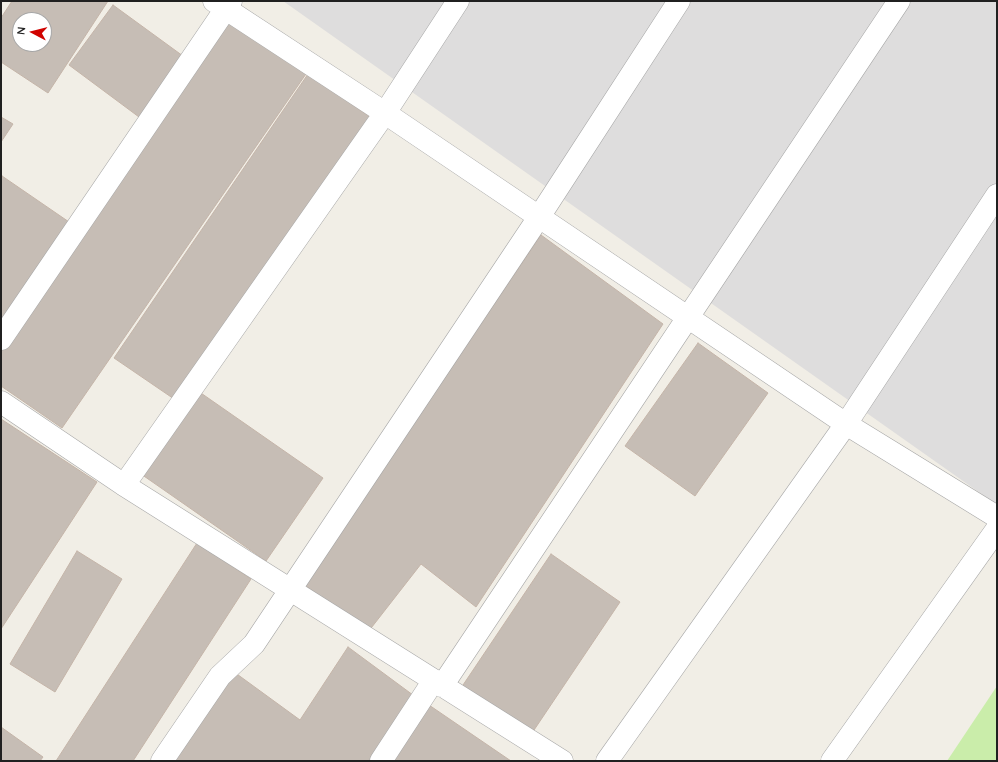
<!DOCTYPE html>
<html>
<head>
<meta charset="utf-8">
<style>
  body { margin:0 }
  #map { position:relative; width:998px; height:762px; overflow:hidden; background:#f1eee6; font-family:Quicksand,sans-serif }
  canvas { display:block }
  .frame { position:absolute; inset:0; border:2px solid #202020; pointer-events:none }
  .north { position:absolute; left:12px; top:12px; width:40px; height:40px; box-sizing:border-box; background:#fff; border:1px solid #a6a6a6; border-radius:50%; rotate:277deg; font-size:11px; font-weight:700; line-height:16px; text-align:center; color:#202020 }
  .north::after { content:''; display:block; margin:auto; width:14px; height:18px; background:#d00300; clip-path:polygon(50% 0,100% 100%,50% 72%,0 100%) }
</style>
</head>
<body>
<div id="map">
<canvas width="998" height="762"></canvas>
<div class="frame"></div>
<div class="north">N</div>
</div>
<script>
const ctx = document.querySelector('canvas').getContext('2d');
ctx.lineJoin = 'round';
function fill(path, color) {
  ctx.fillStyle = color;
  ctx.fill(path, 'evenodd');
}
function poly(rows) {
  const path = new Path2D();
  for (const r of rows) {
    path.moveTo(r[0], r[1]);
    for (let i = 2; i < r.length; i += 2) path.lineTo(r[i], r[i + 1]);
  }
  return path;
}
function trace(path, color, width, dash) {
  ctx.strokeStyle = color;
  ctx.lineWidth = width;
  ctx.lineCap = dash ? 'butt' : 'round';
  ctx.setLineDash(dash || []);
  ctx.stroke(path);
}
const residential = poly([
  [283,1,997,1,997,505]
]);
const grass = poly([
  [997,686,997,761,947,761]
]);
const building = poly([
  [12,1,108,1,48,93,1,62,1,18,12,1],
  [20,20,44,20,44,44,20,44,20,20],
  [113,5,183,56,139,117,69,65,113,5],
  [228,15,308,71,62,428,1,386,1,346,228,15],
  [308,74,370,117,177,401,114,358,308,74],
  [1,117,13,124,1,142,1,117],
  [2,176,72,224,1,328,1,177,2,176],
  [541,235,663,324,476,607,421,564,368,632,305,585,541,235],
  [698,343,768,393,695,496,625,446,698,343],
  [198,391,323,478,266,561,141,474,198,391],
  [1,419,97,482,1,629,1,419],
  [197,543,251,579,133,761,56,761,197,543],
  [77,551,122,579,55,692,10,664,77,551],
  [551,554,620,602,530,736,461,688,551,554],
  [348,647,417,698,376,761,171,761,230,669,300,720,348,647],
  [426,703,511,761,387,761,426,703],
  [1,727,43,757,40,761,1,761,1,727]
]);
const minor = poly([
  [214,1,385,113,846,424,997,517],
  [1,339,231,1],
  [1,402,124,485,562,761],
  [124,485,385,113,458,1],
  [442,686,899,1],
  [162,761,220,676,254,644,539,217,679,1],
  [381,761,434,680],
  [607,761,846,424,997,195],
  [832,761,997,529]
]);
fill(residential, '#dedddd');
fill(grass, '#caedaa');
fill(building, '#c6bdb5');
trace(building, '#c4b4a8', 1);
trace(minor, '#a7a7a7', 23);
trace(minor, '#fff', 22);
</script>
</body>
</html>
